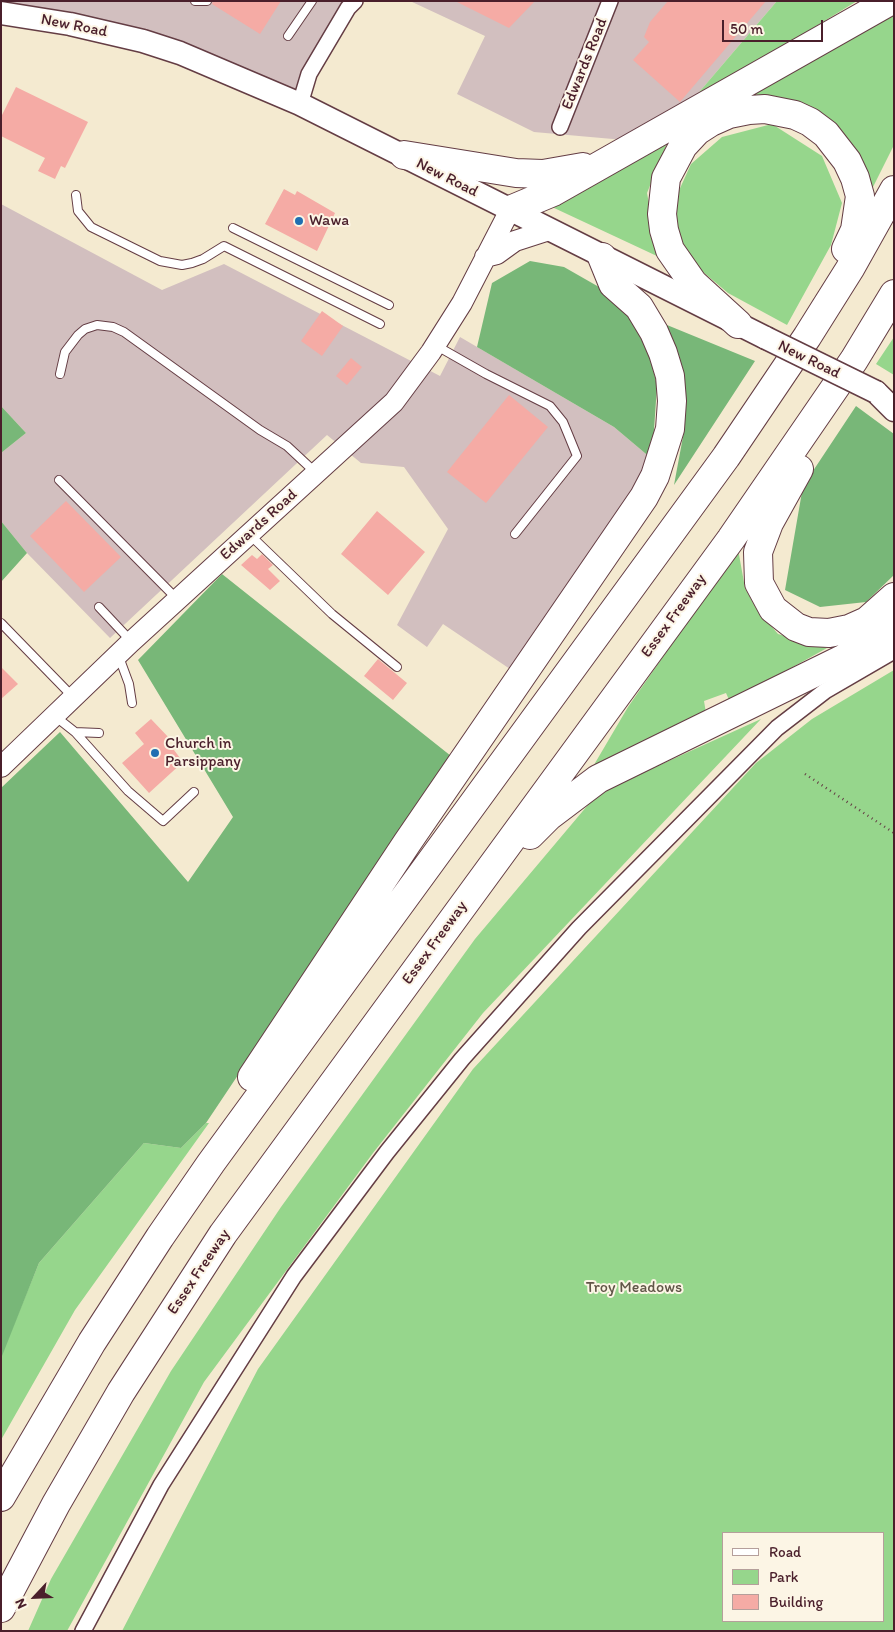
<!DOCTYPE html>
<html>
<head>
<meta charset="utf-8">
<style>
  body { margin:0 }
  #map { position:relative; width:895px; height:1632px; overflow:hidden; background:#f4ead0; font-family:Itim,sans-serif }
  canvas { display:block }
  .frame { position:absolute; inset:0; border:2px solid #4a1f2b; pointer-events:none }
  .legend { position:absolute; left:722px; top:1532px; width:162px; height:90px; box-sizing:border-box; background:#fcf5e5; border:1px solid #b59f9b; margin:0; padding:6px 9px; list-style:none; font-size:15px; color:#4a1f2b }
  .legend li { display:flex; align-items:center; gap:10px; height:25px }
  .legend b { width:25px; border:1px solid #b59f9b }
  .north { position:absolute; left:10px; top:1572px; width:50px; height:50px; -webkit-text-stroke:4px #fcf5e5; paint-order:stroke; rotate:245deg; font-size:14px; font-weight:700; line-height:20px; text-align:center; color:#4a1f2b }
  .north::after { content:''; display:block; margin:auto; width:18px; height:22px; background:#4a1f2b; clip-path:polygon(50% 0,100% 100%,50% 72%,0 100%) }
  .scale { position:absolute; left:722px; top:20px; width:101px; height:22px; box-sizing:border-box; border:2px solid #4a1f2b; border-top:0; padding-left:6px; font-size:15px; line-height:18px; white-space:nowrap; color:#4a1f2b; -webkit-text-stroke:4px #fcf5e5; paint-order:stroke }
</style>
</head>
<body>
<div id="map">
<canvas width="895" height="1632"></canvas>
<div class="frame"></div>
<ul class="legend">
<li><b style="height:6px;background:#fff"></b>Road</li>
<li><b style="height:14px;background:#96d68c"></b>Park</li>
<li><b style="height:14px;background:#f5aba5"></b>Building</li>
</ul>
<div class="north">N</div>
<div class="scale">50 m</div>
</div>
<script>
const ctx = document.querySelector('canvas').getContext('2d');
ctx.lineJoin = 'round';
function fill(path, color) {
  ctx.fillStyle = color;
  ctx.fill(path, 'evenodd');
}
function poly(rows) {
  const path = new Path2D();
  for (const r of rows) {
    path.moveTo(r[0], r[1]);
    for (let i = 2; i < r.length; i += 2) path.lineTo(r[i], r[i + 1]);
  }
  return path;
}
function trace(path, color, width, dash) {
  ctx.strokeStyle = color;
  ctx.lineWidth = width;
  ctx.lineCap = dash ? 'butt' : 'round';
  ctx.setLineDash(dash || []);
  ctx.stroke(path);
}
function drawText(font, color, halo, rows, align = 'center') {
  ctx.font = font + ' Itim,sans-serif';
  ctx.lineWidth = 4;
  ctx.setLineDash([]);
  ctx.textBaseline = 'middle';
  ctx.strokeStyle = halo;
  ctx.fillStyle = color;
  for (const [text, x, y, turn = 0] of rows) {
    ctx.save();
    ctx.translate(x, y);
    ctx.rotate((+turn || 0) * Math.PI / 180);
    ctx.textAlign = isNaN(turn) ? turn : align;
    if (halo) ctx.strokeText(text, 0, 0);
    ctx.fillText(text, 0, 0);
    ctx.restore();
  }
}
const industrial = poly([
  [1,1,357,1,291,99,159,43,1,13],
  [410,1,777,1,689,104,624,140,534,132,457,94,485,36],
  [1,204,162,290,224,264,440,376,460,337,614,427,652,459,513,671,443,624,427,647,397,625,448,529,404,467,361,463,327,435,110,638,27,553,1,521,1,453,26,433,1,406]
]);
const green = poly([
  [777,1,857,1,689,104],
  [894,10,894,145,868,197,856,160,739,101],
  [772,124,822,156,842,203,831,245,787,325,728,293,684,256,672,206,691,164,722,137],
  [672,131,647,193,659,257,552,207],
  [894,337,894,375,876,364],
  [738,549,745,588,756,608,778,634,827,648,730,702,726,693,704,701,706,713,588,775,628,707],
  [894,670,894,1631,122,1631,258,1369,473,1069,756,763,812,719],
  [724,1533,884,1533,884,1621,724,1621],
  [761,719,483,1013,373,1153,204,1382,67,1631,28,1631,51,1579,171,1371,281,1207,475,939,598,793],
  [206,1123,209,1123,75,1310,1,1440,1,1356,39,1263,144,1143,181,1148]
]);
const forest = poly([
  [530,261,564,267,613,295,646,338,657,386,652,459,614,427,477,347,492,283],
  [667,325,755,361,674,485,685,426],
  [1,406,26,433,1,453],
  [856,406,894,434,894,575,866,602,820,607,785,590,803,486],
  [1,521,27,553,1,582],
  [222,574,451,756,206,1123,181,1148,144,1143,39,1263,2,1356,1,788,60,732,188,882,233,817,138,660]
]);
const building = poly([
  [213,1,281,1,260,34,212,4],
  [455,1,535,1,509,28],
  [668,1,766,1,680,102,633,60,649,42,644,37,650,22],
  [16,87,88,122,65,168,61,166,55,179,38,171,45,158,1,136,1,117],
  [284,189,295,195,297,191,335,213,317,251,265,224],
  [322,311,343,326,322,356,301,341],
  [351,358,362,367,347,385,336,376],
  [509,395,548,427,486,503,447,472],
  [66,501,121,557,84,592,30,536],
  [377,511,425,552,388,595,341,554],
  [262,554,273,565,268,569,280,581,270,590,241,565,252,555,257,559],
  [378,659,407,683,393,700,364,676],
  [1,667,18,684,1,699],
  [151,719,171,740,168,742,183,762,149,793,122,763,144,744,135,733]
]);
const path = poly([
  [805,774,894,833]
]);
const service = poly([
  [195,1,207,1],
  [288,36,312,1],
  [76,195,78,211,91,227,160,261,182,265,192,263,203,259,224,246,380,324],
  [233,228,389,305],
  [435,345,486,374,550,406,563,422,568,434,577,456,515,534],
  [60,374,65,352,78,335,85,329,97,325,113,327,124,332,260,430,287,446,316,473],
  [59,480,177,599],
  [250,535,332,614,397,667],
  [99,607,130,640],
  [1,623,73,697],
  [119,657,129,684,132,703],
  [56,717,75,732,99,733],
  [75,732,128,791,163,821,194,792]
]);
const minor = poly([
  [300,104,309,74,348,8,355,1],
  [560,127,610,1],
  [83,1631,161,1485,294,1276,387,1152,462,1059,579,928,777,728,825,691,894,651]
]);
const tertiary = poly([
  [485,257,497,254,515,241,549,230],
  [1,767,131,642,394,402,431,352,462,303,510,210]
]);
const secondary = poly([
  [1,13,70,24,143,41,180,53,300,104,766,338],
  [876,392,894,410]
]);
const motorway = poly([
  [404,155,516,173,543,174,583,167],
  [510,210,553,192,890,1],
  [738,324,693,283,670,250,664,230,662,214,666,178,683,146,697,131,711,122,729,114,749,110,765,109,795,115,810,122,826,134,847,161,855,178,860,196,855,230,846,249],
  [799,469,769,523,758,552,759,583,773,609,796,627,809,632,829,633,849,629,867,621,894,597],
  [530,835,549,816,598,779,865,648,894,629],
  [252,1077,407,843,644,497,655,476,670,429,672,401,670,376,663,353,654,332,639,307,613,284,602,257],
  [1,1497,92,1342,160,1237,211,1163,726,457,807,337,851,267,894,190],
  [1,1608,56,1504,121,1392,223,1234,731,539,854,360,894,294]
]);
const secondaryBridge = poly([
  [766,338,876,392]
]);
const markers = [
  [299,221,5,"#1f6fb2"],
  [155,753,5,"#1f6fb2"]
];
const streetNames = [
  ["New Road",74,26,11],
  ["Edwards Road",585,64,-68],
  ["New Road",447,178,27],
  ["New Road",809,360,26],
  ["Edwards Road",259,525,-42],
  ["Essex Freeway",674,616,-54],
  ["Essex Freeway",435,943,-54],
  ["Essex Freeway",199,1272,-56]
];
const poiNames = [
  ["Wawa",309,221],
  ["Church in",165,744],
  ["Parsippany",165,762]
];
const parkNames = [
  ["Troy Meadows",634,1288]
];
fill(industrial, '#d2bfbf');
fill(green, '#96d68c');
fill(forest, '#78b778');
fill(building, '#f5aba5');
trace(service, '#643d44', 10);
trace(minor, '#643d44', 18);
trace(tertiary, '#643d44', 22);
trace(secondary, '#643d44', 25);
trace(motorway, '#643d44', 30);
trace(path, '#643d44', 2.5, [1, 4]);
trace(service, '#fff', 8);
trace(minor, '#fff', 15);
trace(tertiary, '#fff', 20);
trace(secondary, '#fff', 22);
trace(motorway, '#fff', 28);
trace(secondaryBridge, '#643d44', 25, []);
trace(secondaryBridge, '#fff', 22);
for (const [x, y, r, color] of markers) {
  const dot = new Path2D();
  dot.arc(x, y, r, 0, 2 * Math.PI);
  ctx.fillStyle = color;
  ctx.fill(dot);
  trace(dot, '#fcf5e5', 2);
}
drawText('16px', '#4a1f2b', '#fcf5e5', streetNames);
drawText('16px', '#4a1f2b', '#fcf5e5', poiNames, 'left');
drawText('16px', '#615648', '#fcf5e5', parkNames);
</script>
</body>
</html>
